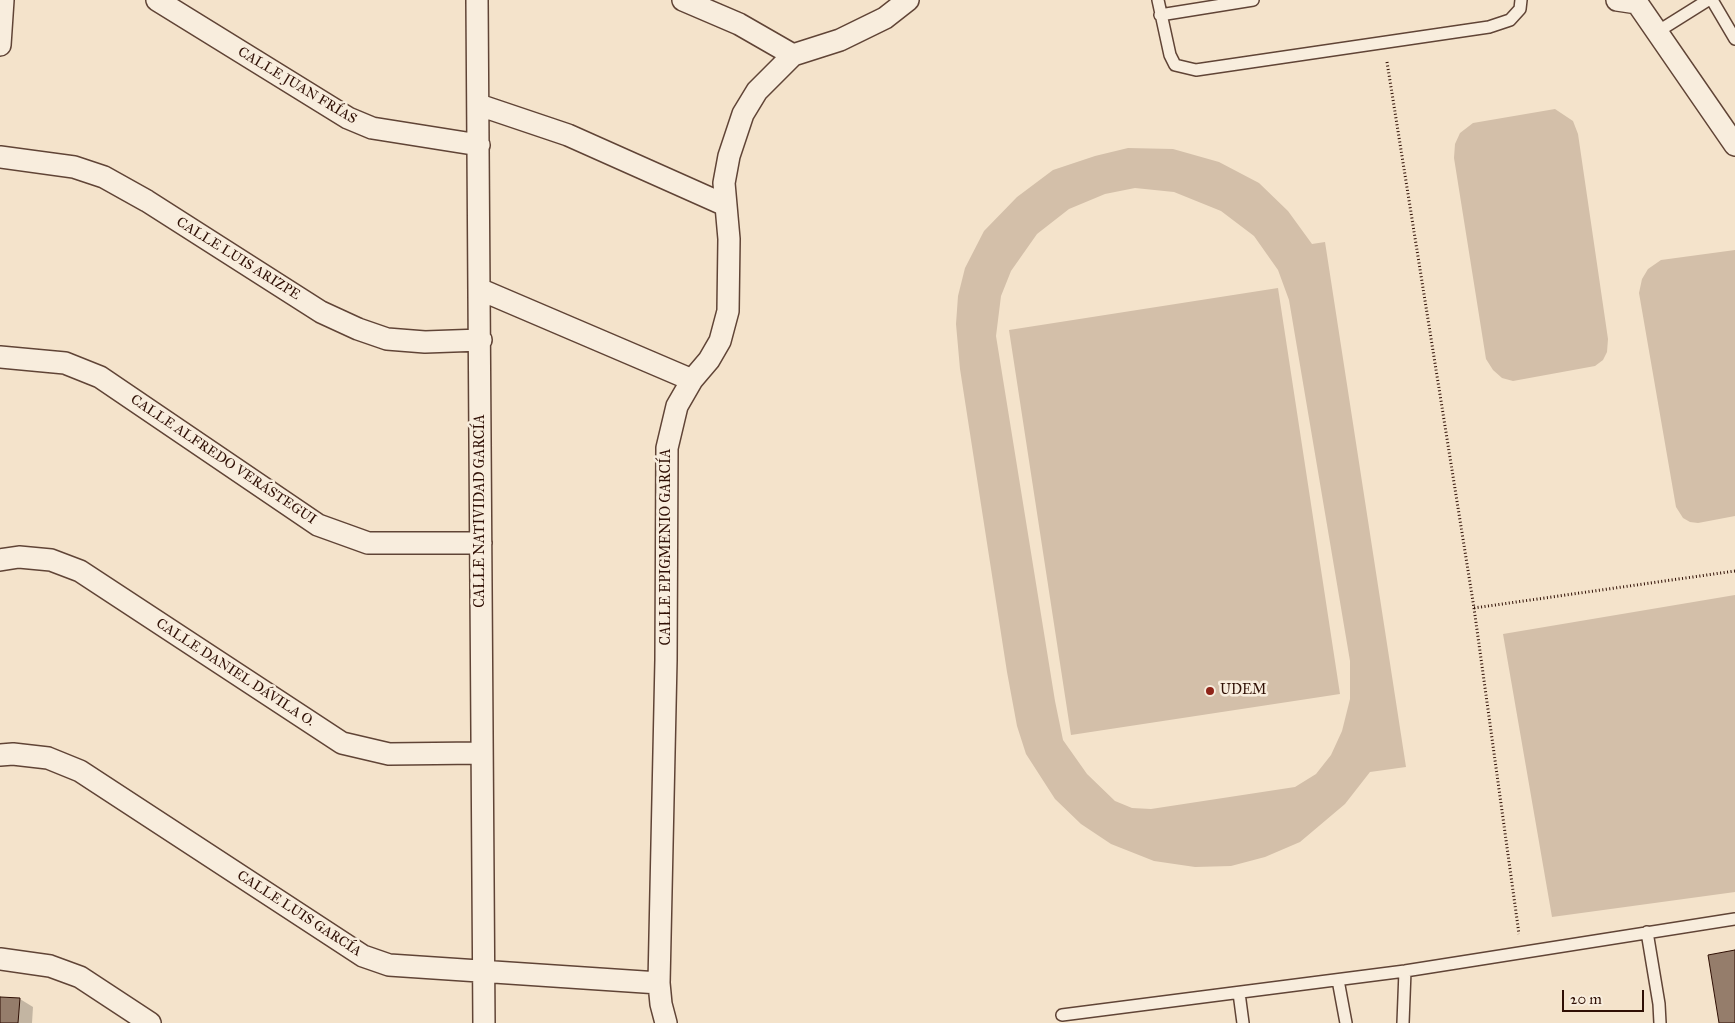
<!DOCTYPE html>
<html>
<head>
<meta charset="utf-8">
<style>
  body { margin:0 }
  #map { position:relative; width:1735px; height:1023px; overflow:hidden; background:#f4e3cb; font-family:"IM FELL Great Primer",serif }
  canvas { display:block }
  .scale { position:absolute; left:1562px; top:990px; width:82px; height:22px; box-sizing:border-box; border:2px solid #2f0f04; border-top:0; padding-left:6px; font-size:15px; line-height:18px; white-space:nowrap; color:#2f0f04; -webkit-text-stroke:4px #f8eddd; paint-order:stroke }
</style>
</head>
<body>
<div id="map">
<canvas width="1735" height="1023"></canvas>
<div class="scale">20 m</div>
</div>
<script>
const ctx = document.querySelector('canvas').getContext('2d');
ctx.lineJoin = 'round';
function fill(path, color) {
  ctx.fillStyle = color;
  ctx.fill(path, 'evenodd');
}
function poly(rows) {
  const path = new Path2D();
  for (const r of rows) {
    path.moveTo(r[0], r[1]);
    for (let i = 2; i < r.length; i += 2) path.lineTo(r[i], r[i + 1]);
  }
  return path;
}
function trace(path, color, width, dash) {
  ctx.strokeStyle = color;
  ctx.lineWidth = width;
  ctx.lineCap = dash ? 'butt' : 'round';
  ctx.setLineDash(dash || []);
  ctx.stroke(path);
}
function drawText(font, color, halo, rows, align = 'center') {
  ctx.font = font + ' "IM FELL Great Primer",serif';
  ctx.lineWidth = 5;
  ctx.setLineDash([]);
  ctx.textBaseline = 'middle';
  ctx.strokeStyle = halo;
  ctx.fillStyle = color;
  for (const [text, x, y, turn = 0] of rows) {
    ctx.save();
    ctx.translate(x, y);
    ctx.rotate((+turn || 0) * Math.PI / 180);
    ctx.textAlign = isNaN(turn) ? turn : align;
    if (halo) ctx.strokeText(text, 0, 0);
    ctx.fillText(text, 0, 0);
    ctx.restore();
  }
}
const green = poly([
  [1555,109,1573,121,1578,134,1608,339,1607,352,1603,360,1595,366,1513,381,1502,378,1493,370,1486,359,1454,158,1455,144,1460,133,1473,123],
  [1128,148,1173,149,1219,162,1259,183,1288,211,1312,244,1325,242,1406,767,1370,772,1345,804,1300,842,1265,857,1231,866,1195,867,1154,861,1111,844,1081,824,1055,799,1026,754,1017,726,1007,672,960,369,956,324,958,296,965,268,984,231,1017,197,1053,170,1095,156],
  [1135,188,1174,192,1221,211,1254,236,1278,270,1289,300,1350,661,1350,699,1342,731,1331,755,1316,774,1295,787,1151,809,1132,808,1115,801,1087,774,1063,740,1055,701,996,336,1001,296,1011,271,1037,234,1069,209,1105,194],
  [1735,250,1735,516,1698,523,1690,522,1683,518,1676,507,1639,293,1642,279,1648,269,1661,260],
  [1278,288,1340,694,1071,735,1009,330],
  [1735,595,1735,892,1552,917,1503,634]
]);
const shadow = poly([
  [0,998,20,999,33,1007,32,1023,0,1023]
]);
const building = poly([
  [1735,950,1735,1023,1719,1023,1708,955,1735,950],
  [0,997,20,998,18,1023,0,1023,0,997]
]);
const path = poly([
  [1387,62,1474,608,1735,571],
  [1474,608,1519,934]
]);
const lane = poly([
  [1158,0,1170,55,1175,65,1196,70,1489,27,1510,20,1520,9,1521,0],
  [1712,0,1735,39],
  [1160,15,1253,0],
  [1657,32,1708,0],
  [1647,932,1659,1004,1660,1023],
  [1338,980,1346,1023],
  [1239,993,1243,1023],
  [1062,1015,1405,971,1735,919],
  [1403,1023,1405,971]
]);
const street = poly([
  [157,0,348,118,372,128,479,145],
  [477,0,484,1023],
  [683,0,739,24,793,55],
  [1617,0,1637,3],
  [1635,0,1735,145],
  [0,45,3,0],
  [479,105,568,135,725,205],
  [0,157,74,167,104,177,147,201,321,312,358,329,387,339,425,342,481,340],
  [479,289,692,380],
  [0,357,65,363,100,377,318,525,368,543,481,543],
  [0,560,19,557,51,560,80,571,342,743,389,754,480,753],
  [0,755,13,754,48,758,80,771,363,956,389,965,659,983],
  [0,959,50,966,80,977,150,1023],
  [666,1023,661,1004,659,983,666,660,667,448,677,406,692,380,709,360,720,341,728,311,729,239,724,183,729,156,743,114,757,91,793,55,840,40,885,18,908,0]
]);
const markers = [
  [1210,691,5,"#8f2418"]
];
const streetNames = [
  ["CALLE JUAN FRÍAS",297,86,31],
  ["CALLE LUIS ARIZPE",238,259,32],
  ["CALLE ALFREDO VERÁSTEGUI",223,460,34],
  ["CALLE NATIVIDAD GARCÍA",481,511,-90],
  ["CALLE EPIGMENIO GARCÍA",667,547,-90],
  ["CALLE DANIEL DÁVILA O.",235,673,33],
  ["CALLE LUIS GARCÍA",299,914,33]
];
const poiNames = [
  ["UDEM",1220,691]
];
fill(green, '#d3bfa9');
fill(shadow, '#0003');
fill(building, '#957d6b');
trace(building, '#2f0f04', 1);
trace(lane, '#604436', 14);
trace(street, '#604436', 24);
trace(path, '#2f0f04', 3, [1, 2.5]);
trace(lane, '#f8eddd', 11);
trace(street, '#f8eddd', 21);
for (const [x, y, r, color] of markers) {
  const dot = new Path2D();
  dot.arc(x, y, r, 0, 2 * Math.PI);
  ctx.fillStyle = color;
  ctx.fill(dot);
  trace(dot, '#f8eddd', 2);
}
drawText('14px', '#2f0f04', '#f8eddd', streetNames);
drawText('14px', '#2f0f04', '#f8eddd', poiNames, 'left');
</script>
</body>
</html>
